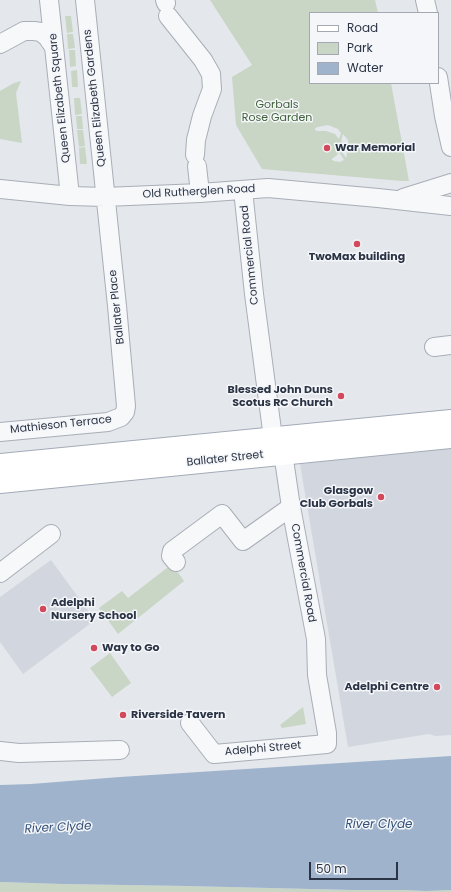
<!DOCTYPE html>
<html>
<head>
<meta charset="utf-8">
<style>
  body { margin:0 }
  #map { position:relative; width:451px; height:892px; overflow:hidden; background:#e4e7ec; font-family:Poppins,sans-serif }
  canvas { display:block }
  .legend { position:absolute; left:309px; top:12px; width:130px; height:72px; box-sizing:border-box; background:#f4f6f9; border:1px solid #a4a8b1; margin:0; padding:5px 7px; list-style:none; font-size:12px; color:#2b3445 }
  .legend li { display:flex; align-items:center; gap:8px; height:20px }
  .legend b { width:20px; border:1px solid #a4a8b1 }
  .scale { position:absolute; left:309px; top:862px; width:89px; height:18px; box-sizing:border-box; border:2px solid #2b3445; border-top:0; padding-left:5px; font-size:12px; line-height:14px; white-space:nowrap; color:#2b3445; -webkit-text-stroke:3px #f4f6f9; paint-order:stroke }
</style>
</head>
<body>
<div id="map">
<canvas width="451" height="892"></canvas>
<ul class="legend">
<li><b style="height:5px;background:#fff"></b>Road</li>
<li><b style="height:11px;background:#c9d6c5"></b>Park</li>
<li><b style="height:11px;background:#9fb4cc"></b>Water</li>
</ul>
<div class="scale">50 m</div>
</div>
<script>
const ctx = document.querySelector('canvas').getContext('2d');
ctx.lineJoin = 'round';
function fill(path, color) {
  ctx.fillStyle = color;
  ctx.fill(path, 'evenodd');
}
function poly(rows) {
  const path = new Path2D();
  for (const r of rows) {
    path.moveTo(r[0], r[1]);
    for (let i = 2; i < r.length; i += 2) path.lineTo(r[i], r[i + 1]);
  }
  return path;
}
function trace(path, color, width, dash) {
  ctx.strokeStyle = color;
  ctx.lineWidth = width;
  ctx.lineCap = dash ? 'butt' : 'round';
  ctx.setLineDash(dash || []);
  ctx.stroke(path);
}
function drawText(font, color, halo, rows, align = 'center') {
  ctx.font = font + ' Poppins,sans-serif';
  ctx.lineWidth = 3;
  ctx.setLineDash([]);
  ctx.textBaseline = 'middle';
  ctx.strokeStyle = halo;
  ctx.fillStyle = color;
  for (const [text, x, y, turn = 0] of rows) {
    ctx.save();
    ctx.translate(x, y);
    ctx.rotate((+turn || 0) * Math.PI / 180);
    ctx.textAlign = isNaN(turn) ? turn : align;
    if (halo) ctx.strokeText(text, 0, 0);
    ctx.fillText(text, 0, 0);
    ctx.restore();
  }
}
const built = poly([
  [451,447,451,735,435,736,429,734,348,747,300,464],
  [51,560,95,620,23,674,0,642,0,597]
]);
const green = poly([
  [210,0,375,0,378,13,310,13,310,83,391,83,409,181,402,181,262,169,236,125,232,77,252,65],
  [328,125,338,129,341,133,339,139,335,134,326,131,317,131,315,130,315,128,318,127],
  [343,134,348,140,349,147,346,158,342,152,344,146,344,144,341,141],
  [339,152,344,160,340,162,334,161,332,160,332,159,337,155],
  [65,16,71,16,73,32,67,33],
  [67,34,73,34,75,48,68,49],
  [69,50,75,50,76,66,70,67],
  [77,70,78,87,72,87,71,71],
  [21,81,16,93,22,143,0,139,0,91,14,83],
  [74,98,80,98,82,114,75,115],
  [76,116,82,116,83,129,77,129],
  [77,130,83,130,85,146,79,147],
  [85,147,87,164,80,164,79,148],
  [172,564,184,581,118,634,99,608,122,591,128,598],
  [110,653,131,683,112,697,90,668],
  [303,707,306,724,282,728,280,725],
  [0,882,61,884,186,886,352,890,403,890,426,891,451,890,451,892,0,892]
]);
const water = poly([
  [451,756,451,890,426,891,403,890,352,890,186,886,61,884,0,882,0,785,31,784,120,777]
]);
const minor = poly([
  [49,0,70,196],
  [165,0,166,3],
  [425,0,428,13],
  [168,16,203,60,211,74,212,89,202,116,196,140,195,155],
  [0,44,24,31,34,31,41,32,47,37,54,47],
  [438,77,444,116,451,147],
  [197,166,200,193],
  [0,189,70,196,105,197,200,193,268,188,378,198,451,206],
  [403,198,451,183],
  [434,347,451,345],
  [0,432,108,422,121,417,125,412,126,406,117,306,85,0],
  [176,562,171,556,172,551,222,514,243,541,291,507],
  [0,573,51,534],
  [190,723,214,754,327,744,327,733,317,675,316,639,291,507,283,453,273,438,254,294,243,190],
  [0,751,19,753,120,750]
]);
const major = poly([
  [0,465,451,421],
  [0,482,451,437]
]);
const markers = [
  [327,148,4,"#d1495b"],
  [357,244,4,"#d1495b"],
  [341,396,4,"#d1495b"],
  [381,497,4,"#d1495b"],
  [43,609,4,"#d1495b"],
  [94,648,4,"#d1495b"],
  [437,687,4,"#d1495b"],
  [123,715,4,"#d1495b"]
];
const streetNames = [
  ["Queen Elizabeth Square",60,98,-96],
  ["Queen Elizabeth Gardens",95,98,-96],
  ["Old Rutherglen Road",199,192,-3],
  ["Commercial Road",250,255,-96],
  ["Ballater Place",117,307,-96],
  ["Mathieson Terrace",61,425,-6],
  ["Ballater Street",225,459,-6],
  ["Commercial Road",303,573,80],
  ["Adelphi Street",263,749,-5]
];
const parkNames = [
  ["Gorbals",277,105],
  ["Rose Garden",277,118]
];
const poiNames = [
  ["War Memorial",335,148],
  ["TwoMax building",357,257,"center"],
  ["Blessed John Duns",333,390,"right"],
  ["Scotus RC Church",333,403,"right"],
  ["Glasgow",373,491,"right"],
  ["Club Gorbals",373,504,"right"],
  ["Adelphi",51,603],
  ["Nursery School",51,616],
  ["Way to Go",102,648],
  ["Adelphi Centre",429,687,"right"],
  ["Riverside Tavern",131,715]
];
const waterNames = [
  ["River Clyde",379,825],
  ["River Clyde",58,828,-3]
];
fill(built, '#d2d6de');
fill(green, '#c9d6c5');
fill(water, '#9fb4cc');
trace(minor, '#a9aeb7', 20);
trace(major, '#a3abb8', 24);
trace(minor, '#f7f8fa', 18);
trace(major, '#fff', 22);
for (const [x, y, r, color] of markers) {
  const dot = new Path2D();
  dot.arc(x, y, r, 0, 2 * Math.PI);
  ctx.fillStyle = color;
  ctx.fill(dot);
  trace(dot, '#f4f6f9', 1.5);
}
drawText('11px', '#2b3445', '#f4f6f9', streetNames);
drawText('11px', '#3f6138', '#f4f6f9', parkNames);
drawText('bold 11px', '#2b3445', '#f4f6f9', poiNames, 'left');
drawText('italic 12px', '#34527a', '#f4f6f9', waterNames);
</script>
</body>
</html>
